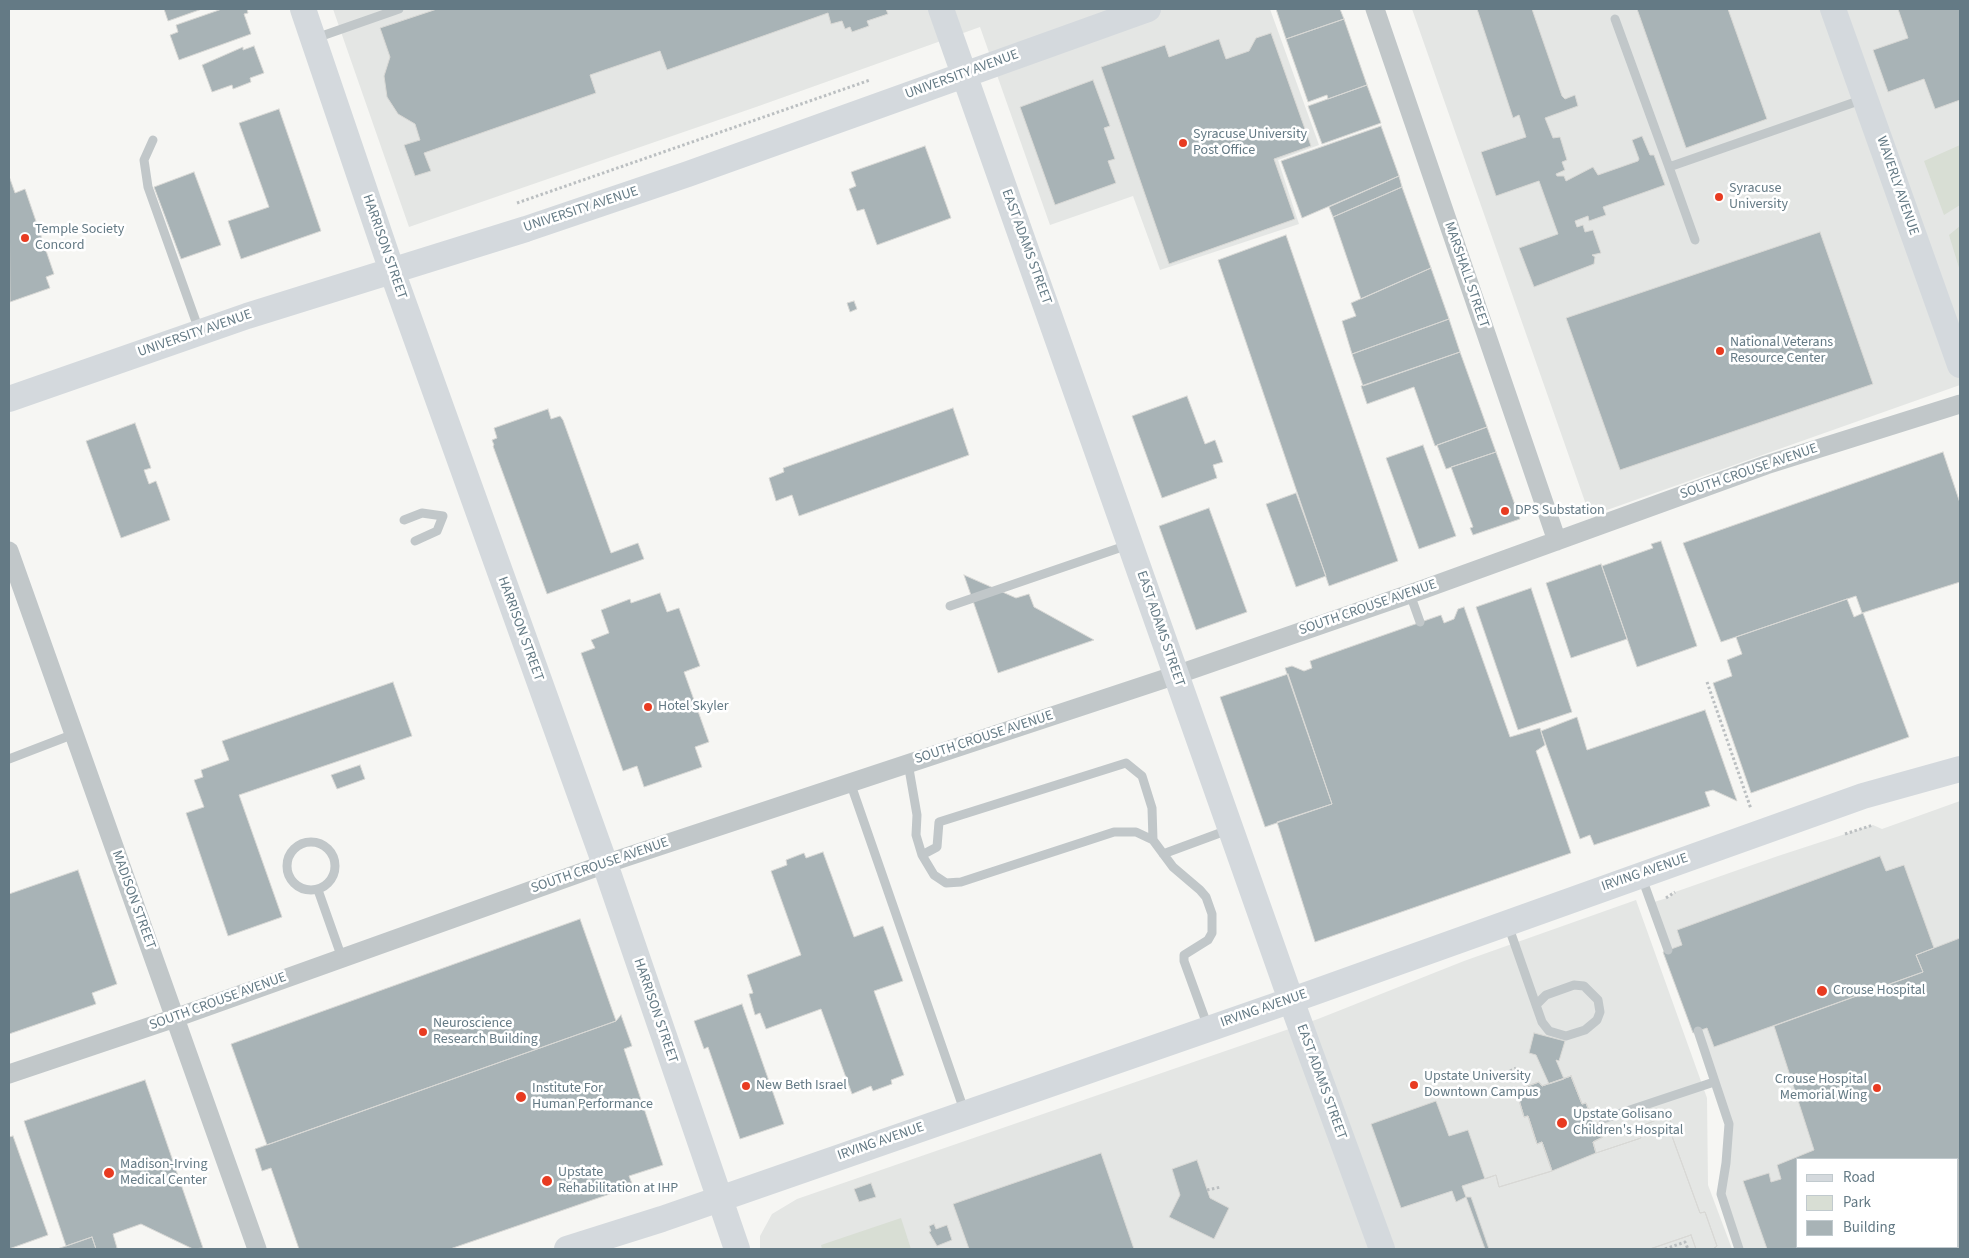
<!DOCTYPE html>
<html>
<head>
<meta charset="utf-8">
<style>
  body { margin:0 }
  #map { position:relative; width:1969px; height:1258px; overflow:hidden; background:#f6f6f3; font-family:"Source Sans 3",sans-serif }
  canvas { display:block }
  .frame { position:absolute; inset:0; border:10px solid #647a85; pointer-events:none }
  .legend { position:absolute; left:1796px; top:1158px; width:162px; height:90px; box-sizing:border-box; background:#fff; border:1px solid #c1cace; margin:0; padding:6px 9px; list-style:none; font-size:15px; color:#647a85 }
  .legend li { display:flex; align-items:center; gap:10px; height:25px }
  .legend b { width:25px; border:1px solid #c1cace }
</style>
</head>
<body>
<div id="map">
<canvas width="1969" height="1258"></canvas>
<div class="frame"></div>
<ul class="legend">
<li><b style="height:6px;background:#d4d9dd"></b>Road</li>
<li><b style="height:14px;background:#d8ded4"></b>Park</li>
<li><b style="height:14px;background:#a8b3b6"></b>Building</li>
</ul>
</div>
<script>
const ctx = document.querySelector('canvas').getContext('2d');
ctx.lineJoin = 'round';
function fill(path, color) {
  ctx.fillStyle = color;
  ctx.fill(path, 'evenodd');
}
function poly(rows) {
  const path = new Path2D();
  for (const r of rows) {
    if (r.length === 3) {
      path.moveTo(r[0] + r[2], r[1]);
      path.arc(r[0], r[1], r[2], 0, 2 * Math.PI);
      continue;
    }
    path.moveTo(r[0], r[1]);
    for (let i = 2; i < r.length; i += 2) path.lineTo(r[i], r[i + 1]);
  }
  return path;
}
function trace(path, color, width, dash) {
  ctx.strokeStyle = color;
  ctx.lineWidth = width;
  ctx.lineCap = dash ? 'butt' : 'round';
  ctx.setLineDash(dash || []);
  ctx.stroke(path);
}
function drawText(font, color, halo, rows, align = 'center') {
  ctx.font = font + ' "Source Sans 3",sans-serif';
  ctx.lineWidth = 5;
  ctx.setLineDash([]);
  ctx.textBaseline = 'middle';
  ctx.strokeStyle = halo;
  ctx.fillStyle = color;
  for (const [text, x, y, turn = 0] of rows) {
    ctx.save();
    ctx.translate(x, y);
    ctx.rotate((+turn || 0) * Math.PI / 180);
    ctx.textAlign = isNaN(turn) ? turn : align;
    if (halo) ctx.strokeText(text, 0, 0);
    ctx.fillText(text, 0, 0);
    ctx.restore();
  }
}
const built = poly([
  [333,9,1270,9,1319,145,1278,160,1299,224,1160,270,1133,196,1050,225,980,27,756,107,409,227],
  [1412,9,1960,9,1960,385,1590,516],
  [1960,801,1960,1249,1739,1249,1721,1194,1729,1124,1651,903,1670,897,1675,892,1778,856,1873,825,1882,829],
  [1798,1159,1958,1159,1958,1247,1798,1247],
  [1636,900,1707,1098,1708,1185,1732,1249,760,1249,760,1236,772,1214,797,1199,1318,1019,1464,961]
]);
const green = poly([
  [1960,145,1960,205,1944,215,1924,161],
  [1960,226,1960,271,1949,235],
  [901,1218,911,1249,822,1249,821,1245]
]);
const building = poly([
  [164,9,202,9,168,21,164,9],
  [222,9,247,9,248,13,244,14,251,34,179,60,170,35,178,32,176,25,222,9],
  [437,9,886,9,888,14,867,21,869,26,852,32,850,27,845,29,842,21,831,24,828,13,667,70,660,51,590,75,596,93,424,153,431,171,415,176,404,145,420,140,415,124,398,114,387,97,384,76,390,57,380,28,437,9],
  [1276,9,1340,9,1344,19,1286,39,1276,9],
  [1477,9,1532,9,1562,96,1565,99,1575,95,1578,106,1545,118,1553,138,1560,137,1567,160,1562,162,1565,170,1556,174,1557,176,1564,176,1566,181,1593,167,1598,175,1638,161,1639,159,1632,140,1642,136,1650,155,1654,155,1665,185,1603,207,1606,215,1589,221,1588,216,1575,221,1577,227,1583,225,1585,232,1593,230,1601,253,1592,255,1595,257,1594,264,1534,287,1519,248,1558,234,1539,181,1496,196,1481,152,1526,137,1519,115,1513,118,1477,9],
  [1637,9,1728,9,1767,119,1686,148,1637,9],
  [1898,9,1960,9,1960,100,1935,109,1924,79,1888,92,1873,50,1908,38,1898,9],
  [1344,19,1367,85,1328,99,1327,95,1308,102,1286,39,1344,19],
  [1271,33,1311,146,1274,159,1295,219,1169,264,1101,67,1165,45,1169,57,1219,39,1226,59,1249,51,1256,38,1271,33],
  [254,46,264,73,250,78,251,82,233,89,232,85,212,92,202,65,243,47,243,50,254,46],
  [1093,80,1110,126,1104,128,1115,159,1108,161,1116,183,1055,205,1020,107,1093,80],
  [1367,85,1381,123,1322,144,1308,106,1367,85],
  [279,109,321,231,241,259,228,221,269,207,239,123,279,109],
  [1381,126,1399,176,1302,218,1281,161,1381,126],
  [925,146,951,218,877,245,864,209,857,211,849,189,856,186,851,172,925,146],
  [194,172,221,245,181,259,154,187,194,172],
  [9,176,15,193,25,189,54,274,46,277,50,288,10,302,9,176],
  [1399,176,1402,187,1333,217,1329,207,1399,176],
  [1402,187,1431,268,1361,299,1333,217,1402,187],
  [1820,232,1873,384,1620,470,1566,318,1820,232],
  [1286,235,1398,561,1329,586,1218,260,1286,235],
  [1431,268,1449,319,1352,354,1342,321,1356,316,1351,303,1431,268],
  [854,301,857,309,850,312,847,303,854,301],
  [1449,319,1460,352,1363,386,1352,354,1449,319],
  [1460,352,1487,427,1435,446,1414,387,1367,404,1361,386,1460,352],
  [1187,396,1205,444,1215,440,1223,462,1213,465,1217,478,1162,498,1132,416,1187,396],
  [953,408,969,455,799,516,792,495,776,501,769,478,784,472,783,468,953,408],
  [548,409,551,419,560,416,563,420,611,553,638,543,644,559,547,594,493,446,494,445,492,440,497,438,494,428,548,409],
  [135,423,151,468,144,470,149,484,156,481,170,520,121,538,86,441,135,423],
  [1487,427,1496,452,1446,469,1437,445,1487,427],
  [1423,445,1456,536,1419,549,1386,458,1423,445],
  [1496,452,1520,519,1473,535,1470,528,1473,527,1451,467,1496,452],
  [1943,452,1960,503,1960,582,1862,613,1856,596,1721,642,1683,543,1943,452],
  [1296,493,1326,576,1296,587,1266,504,1296,493],
  [1209,508,1247,612,1196,630,1159,526,1209,508],
  [1661,541,1697,646,1637,667,1602,566,1653,548,1651,544,1661,541],
  [1601,564,1627,639,1571,658,1546,583,1601,564],
  [964,575,1016,598,1029,594,1034,607,1094,640,998,673,964,575],
  [1531,588,1572,712,1518,730,1476,607,1531,588],
  [660,593,667,612,679,608,700,666,684,672,709,742,695,747,702,767,644,787,637,766,623,771,581,653,595,648,591,640,609,633,601,610,630,599,631,603,660,593],
  [1847,599,1854,617,1863,613,1909,737,1751,793,1713,683,1732,676,1727,660,1742,654,1736,637,1847,599],
  [1464,607,1510,737,1540,728,1545,745,1536,751,1571,853,1315,942,1277,822,1332,804,1285,668,1292,666,1304,671,1312,668,1310,661,1441,615,1444,623,1454,619,1458,609,1464,607],
  [1288,674,1332,804,1265,827,1220,697,1288,674],
  [393,682,412,736,239,795,282,917,228,936,186,813,204,807,194,780,203,777,201,770,229,760,222,741,393,682],
  [1705,710,1737,801,1713,790,1705,792,1710,806,1594,845,1590,835,1580,839,1541,731,1577,717,1587,750,1705,710],
  [360,765,365,779,337,789,331,775,360,765],
  [823,852,854,937,883,926,903,981,874,991,904,1075,891,1080,892,1084,873,1091,871,1086,852,1094,821,1009,766,1029,760,1013,755,1015,749,994,753,993,747,975,801,955,771,871,787,865,786,860,804,853,806,858,823,852],
  [1880,856,1886,871,1904,865,1934,948,1916,955,1923,972,1714,1047,1707,1028,1693,1033,1663,952,1682,945,1677,930,1880,856],
  [78,870,117,984,92,993,96,1004,9,1034,9,894,78,870],
  [580,919,616,1021,267,1145,231,1044,580,919],
  [1960,938,1960,1248,1767,1249,1743,1181,1769,1173,1771,1182,1781,1179,1777,1165,1814,1150,1774,1026,1923,972,1916,955,1960,938],
  [1798,1159,1958,1159,1958,1247,1798,1247,1798,1159],
  [742,1004,784,1124,740,1139,708,1047,704,1049,694,1021,742,1004],
  [621,1015,632,1046,624,1049,663,1165,629,1176,633,1186,450,1249,299,1249,271,1168,262,1171,255,1149,616,1021,621,1015],
  [1534,1033,1565,1041,1559,1061,1556,1060,1564,1079,1549,1084,1536,1055,1529,1053,1534,1033],
  [1571,1076,1582,1104,1586,1103,1594,1124,1598,1123,1603,1137,1593,1142,1596,1153,1641,1138,1637,1128,1668,1115,1673,1127,1669,1128,1700,1213,1705,1212,1717,1246,1713,1249,1485,1249,1466,1197,1456,1202,1452,1191,1401,1208,1371,1124,1436,1101,1449,1136,1468,1130,1485,1179,1496,1175,1499,1187,1552,1171,1542,1142,1537,1144,1528,1116,1524,1117,1516,1090,1539,1082,1542,1086,1571,1076],
  [1571,1076,1582,1104,1586,1103,1594,1124,1598,1123,1603,1137,1593,1142,1596,1153,1641,1138,1637,1128,1668,1115,1673,1127,1669,1128,1700,1213,1705,1212,1717,1246,1713,1249,1489,1249,1471,1197,1466,1197,1462,1186,1496,1175,1499,1187,1552,1171,1542,1142,1537,1144,1528,1116,1524,1117,1516,1090,1539,1082,1542,1086,1571,1076],
  [1571,1076,1582,1104,1586,1103,1594,1124,1598,1123,1603,1137,1593,1142,1596,1153,1552,1171,1542,1142,1537,1144,1528,1116,1524,1117,1516,1090,1539,1082,1542,1086,1571,1076],
  [145,1080,203,1248,193,1249,141,1224,113,1234,117,1248,114,1249,96,1249,92,1237,66,1246,24,1121,145,1080],
  [13,1136,48,1235,9,1249,9,1137,13,1136],
  [1101,1153,1134,1249,969,1249,953,1204,1101,1153],
  [1197,1160,1210,1198,1229,1208,1214,1239,1169,1217,1180,1195,1172,1169,1197,1160],
  [871,1183,876,1197,859,1202,854,1189,871,1183],
  [934,1224,936,1229,947,1225,952,1240,937,1246,929,1232,931,1231,929,1226,934,1224],
  [1691,1235,1696,1249,1650,1249,1691,1235],
  [1691,1235,1696,1249,1650,1249,1691,1235],
  [92,1237,96,1249,57,1249,66,1246,92,1237]
]);
const path = poly([
  [517,203,870,80],
  [1707,682,1751,809],
  [1845,834,1873,825],
  [1666,898,1675,892],
  [1510,1071,1516,1068],
  [1207,1190,1221,1187],
  [1665,1249,1685,1242,1688,1249]
]);
const lane = poly([
  [1615,19,1669,167,1864,99],
  [316,38,399,9],
  [153,140,144,160,148,187,199,330],
  [1669,167,1695,240],
  [404,520,422,513,443,516,437,531,415,541],
  [1410,594,1420,622],
  [950,606,1128,545],
  [9,759,74,734],
  [908,763,917,815,916,835,922,855,934,875,946,883,961,882,1114,832,1136,832,1153,840,1173,867,1200,890,1206,897,1212,914,1212,933,1208,940,1184,955,1184,961,1208,1027],
  [850,782,964,1110],
  [311,866,24],
  [1163,854,1228,830],
  [922,855,937,847,939,822,1126,763,1142,776,1152,808,1153,840],
  [1642,878,1668,950],
  [318,890,342,958],
  [1508,925,1536,1005],
  [1574,985,1584,986,1598,1000,1600,1012,1597,1020,1585,1030,1566,1036,1549,1031,1542,1022,1536,1005,1546,995,1574,985],
  [1698,1031,1729,1124,1726,1163,1721,1194,1739,1249],
  [1603,1119,1714,1082]
]);
const street = poly([
  [1375,9,1557,541],
  [9,551,257,1249],
  [9,1074,175,1018,605,864,1176,675,1424,589,1766,465,1960,404]
]);
const secondary = poly([
  [303,9,392,271,605,864,737,1249],
  [941,9,1291,1000,1382,1249],
  [1833,9,1960,365],
  [9,399,247,316,526,229,688,174,1148,9],
  [567,1249,662,1219,1312,993,1863,796,1960,769]
]);
const markers = [
  [1183,143,5,"#e83b21"],
  [1719,197,5,"#e83b21"],
  [25,238,5,"#e83b21"],
  [1720,351,5,"#e83b21"],
  [1505,511,5,"#e83b21"],
  [648,707,5,"#e83b21"],
  [1822,991,6,"#e83b21"],
  [423,1032,5,"#e83b21"],
  [1414,1085,5,"#e83b21"],
  [746,1086,5,"#e83b21"],
  [1877,1088,5,"#e83b21"],
  [521,1097,6,"#e83b21"],
  [1562,1123,6,"#e83b21"],
  [109,1173,6,"#e83b21"],
  [547,1181,6,"#e83b21"]
];
const streetNames = [
  ["UNIVERSITY AVENUE",962,75,-20],
  ["WAVERLY AVENUE",1897,186,71],
  ["UNIVERSITY AVENUE",581,210,-18],
  ["HARRISON STREET",384,247,71],
  ["EAST ADAMS STREET",1026,247,70],
  ["MARSHALL STREET",1466,275,71],
  ["UNIVERSITY AVENUE",195,334,-19],
  ["SOUTH CROUSE AVENUE",1749,472,-19],
  ["SOUTH CROUSE AVENUE",1368,608,-19],
  ["HARRISON STREET",520,629,70],
  ["EAST ADAMS STREET",1160,629,71],
  ["SOUTH CROUSE AVENUE",984,738,-18],
  ["SOUTH CROUSE AVENUE",600,866,-19],
  ["IRVING AVENUE",1645,873,-19],
  ["MADISON STREET",133,900,70],
  ["SOUTH CROUSE AVENUE",218,1002,-20],
  ["IRVING AVENUE",1264,1009,-19],
  ["HARRISON STREET",655,1011,71],
  ["EAST ADAMS STREET",1321,1082,70],
  ["IRVING AVENUE",881,1142,-19]
];
const poiNames = [
  ["Syracuse University",1193,135],
  ["Post Office",1193,151],
  ["Syracuse",1729,189],
  ["University",1729,205],
  ["Temple Society",35,230],
  ["Concord",35,246],
  ["National Veterans",1730,343],
  ["Resource Center",1730,359],
  ["DPS Substation",1515,511],
  ["Hotel Skyler",658,707],
  ["Crouse Hospital",1833,991],
  ["Neuroscience",433,1024],
  ["Research Building",433,1040],
  ["Upstate University",1424,1077],
  ["Downtown Campus",1424,1093],
  ["Crouse Hospital",1867,1080,"right"],
  ["Memorial Wing",1867,1096,"right"],
  ["New Beth Israel",756,1086],
  ["Institute For",532,1089],
  ["Human Performance",532,1105],
  ["Upstate Golisano",1573,1115],
  ["Children's Hospital",1573,1131],
  ["Madison-Irving",120,1165],
  ["Medical Center",120,1181],
  ["Upstate",558,1173],
  ["Rehabilitation at IHP",558,1189]
];
fill(built, '#e4e6e4');
fill(green, '#d8ded4');
fill(building, '#a8b3b6');
trace(building, '#d8d8d5', 1);
trace(path, '#bbbfc1', 3, [2.5, 2.5]);
trace(lane, '#c1c7c9', 9);
trace(street, '#c1c7c9', 19);
trace(secondary, '#d4d9dd', 26);
for (const [x, y, r, color] of markers) {
  const dot = new Path2D();
  dot.arc(x, y, r, 0, 2 * Math.PI);
  ctx.fillStyle = color;
  ctx.fill(dot);
  trace(dot, '#fff', 2);
}
drawText('14px', '#647a85', '#fff', streetNames);
drawText('14px', '#647a85', '#fff', poiNames, 'left');
</script>
</body>
</html>
